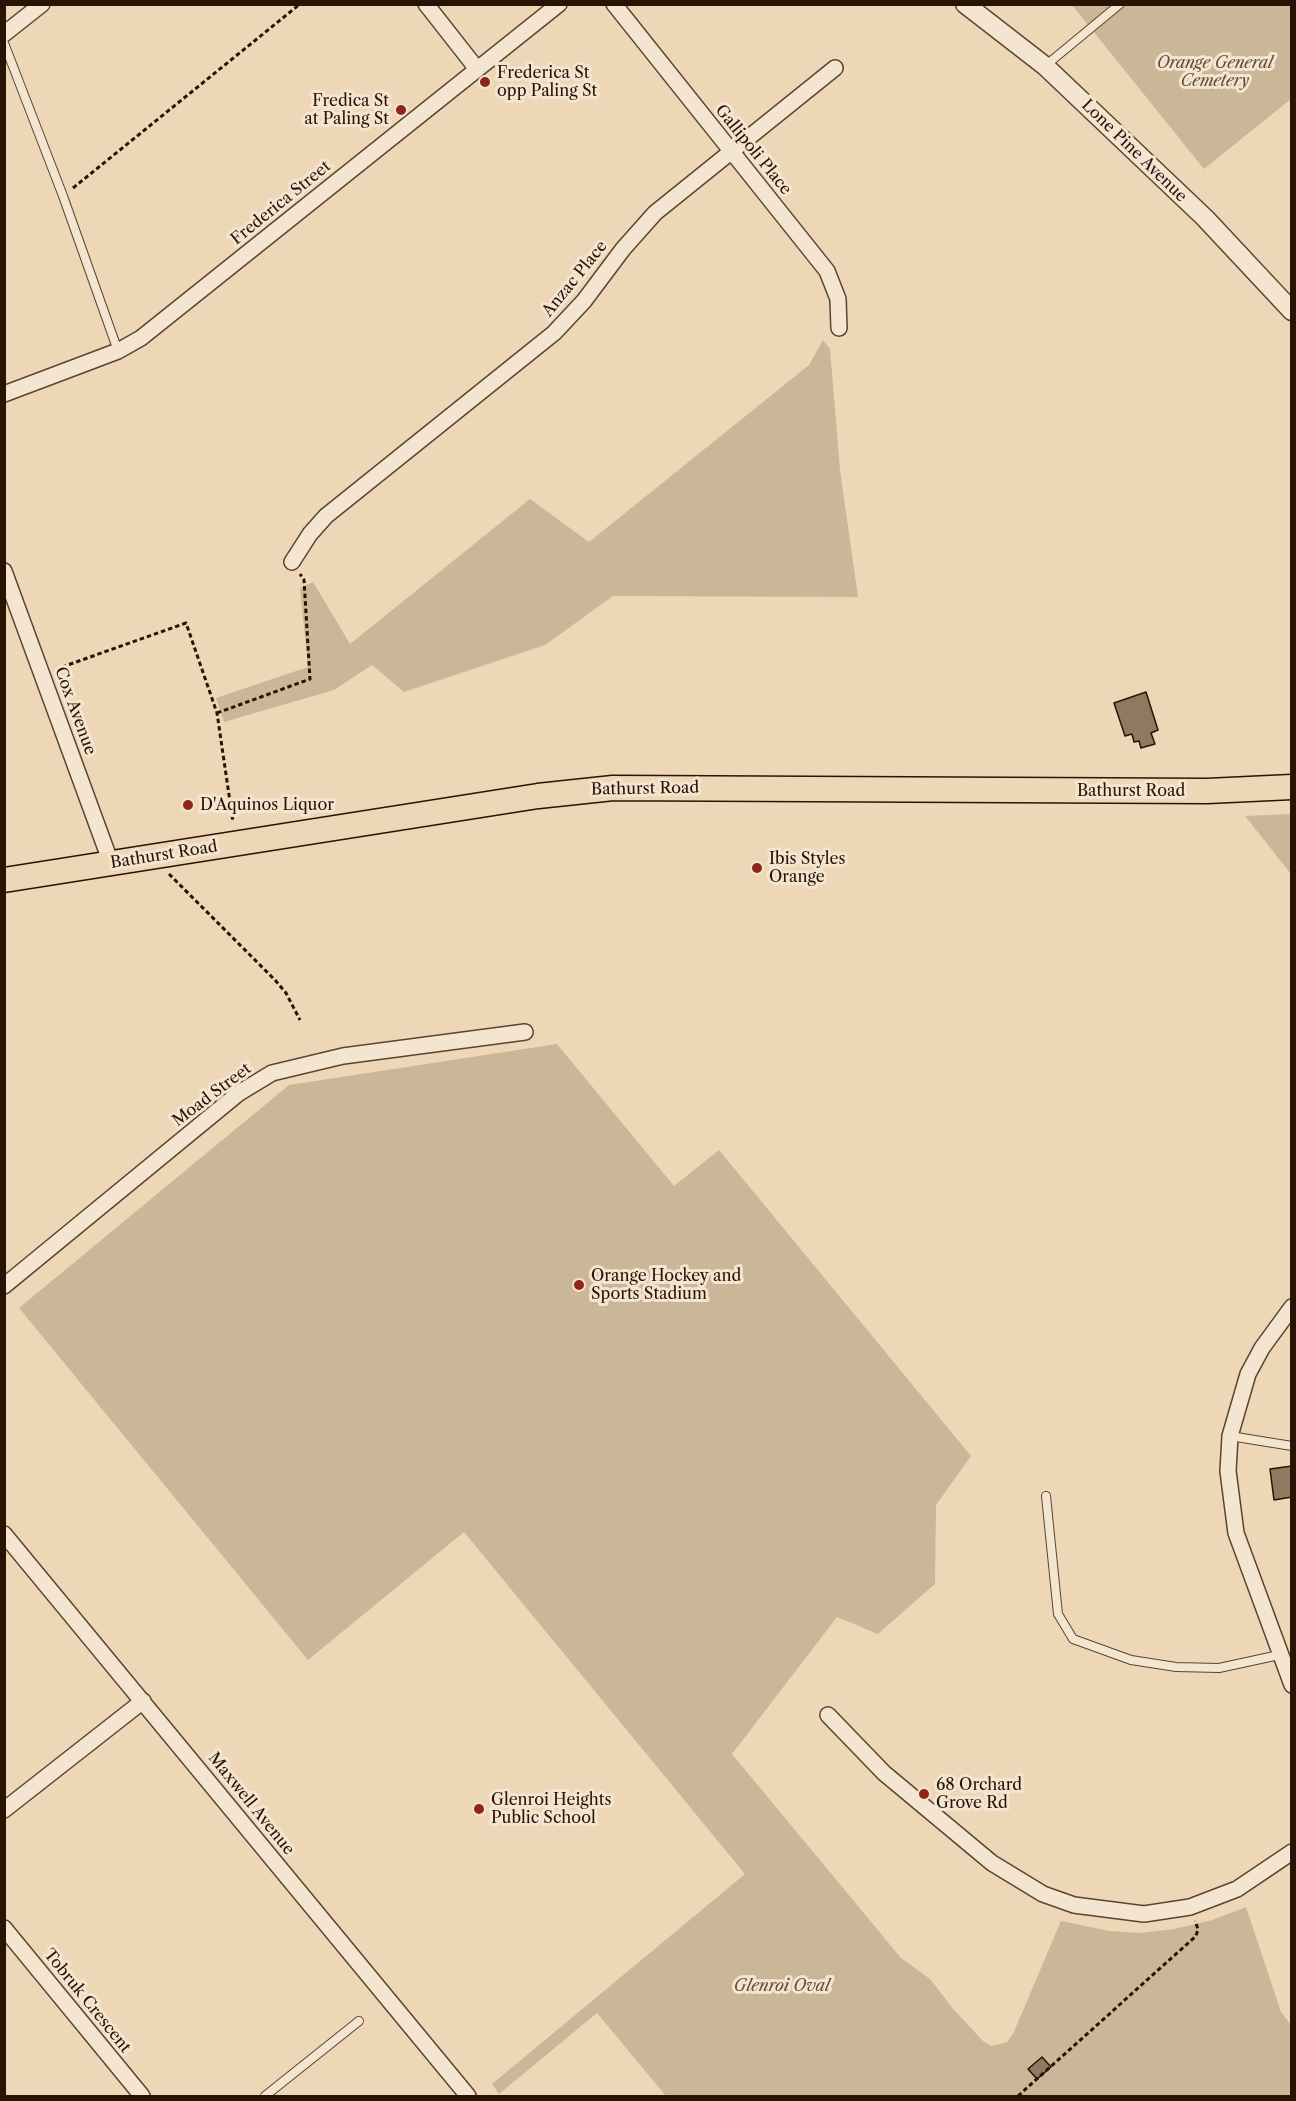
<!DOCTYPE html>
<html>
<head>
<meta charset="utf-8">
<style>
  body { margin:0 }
  #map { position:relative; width:1296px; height:2101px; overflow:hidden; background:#eed7b6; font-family:"Libre Caslon Text",serif }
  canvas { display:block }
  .frame { position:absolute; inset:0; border:6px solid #281304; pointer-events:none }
</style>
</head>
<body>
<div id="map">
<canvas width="1296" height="2101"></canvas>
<div class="frame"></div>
</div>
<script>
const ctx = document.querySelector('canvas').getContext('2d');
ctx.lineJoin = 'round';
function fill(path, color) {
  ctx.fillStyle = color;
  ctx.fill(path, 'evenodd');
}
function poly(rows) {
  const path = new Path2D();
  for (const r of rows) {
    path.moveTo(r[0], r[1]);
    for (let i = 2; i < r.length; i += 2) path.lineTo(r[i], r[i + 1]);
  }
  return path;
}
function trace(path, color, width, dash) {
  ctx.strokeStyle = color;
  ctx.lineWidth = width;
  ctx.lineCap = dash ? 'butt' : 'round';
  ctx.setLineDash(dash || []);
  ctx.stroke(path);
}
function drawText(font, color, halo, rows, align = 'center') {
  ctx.font = font + ' "Libre Caslon Text",serif';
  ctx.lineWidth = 6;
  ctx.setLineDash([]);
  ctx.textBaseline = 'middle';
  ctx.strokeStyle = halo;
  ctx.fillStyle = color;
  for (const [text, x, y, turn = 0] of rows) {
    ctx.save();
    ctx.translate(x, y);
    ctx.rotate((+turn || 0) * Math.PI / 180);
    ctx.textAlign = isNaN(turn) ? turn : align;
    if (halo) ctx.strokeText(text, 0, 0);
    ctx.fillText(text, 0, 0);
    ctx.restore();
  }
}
const green = poly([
  [1072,5,1291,5,1291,99,1204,169],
  [823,340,830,349,840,470,858,597,613,596,545,645,404,692,372,665,334,690,224,722,216,698,308,667,300,588,313,582,350,644,530,499,589,542,809,365],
  [1291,814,1292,814,1291,874,1245,816],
  [557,1044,674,1186,719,1150,971,1456,936,1505,935,1584,878,1634,837,1617,732,1754,901,1958,930,1979,954,2010,983,2041,991,2046,1007,2042,1013,2034,1061,1921,1110,1931,1139,1933,1174,1929,1212,1920,1246,1907,1281,2012,1291,2025,1291,2096,666,2096,597,2013,499,2094,492,2084,745,1874,464,1532,308,1660,19,1308,289,1085]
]);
const building = poly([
  [1146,692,1158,730,1151,733,1155,744,1141,748,1139,741,1134,742,1132,734,1125,736,1114,703,1146,692],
  [1292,1466,1292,1497,1274,1500,1270,1469,1292,1466],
  [1042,2057,1051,2067,1037,2079,1028,2069,1042,2057]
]);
const path = poly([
  [73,188,300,4],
  [62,667,186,623,217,713,233,822],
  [217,713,310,679,304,580,300,574],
  [169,874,275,980,286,993,300,1020],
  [1018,2096,1196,1936,1198,1929,1195,1921]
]);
const service = poly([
  [4,43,63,196,118,351],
  [1045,66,1120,4],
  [1230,1436,1292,1446],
  [1046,1496,1058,1614,1073,1639,1131,1660,1176,1667,1219,1668,1279,1655],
  [265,2096,359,2021]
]);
const minor = poly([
  [426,4,477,69],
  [614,4,827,271,838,299,839,328],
  [4,34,42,4],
  [4,394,118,351,141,338,559,4],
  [292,562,310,534,326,516,554,333,584,301,623,249,655,213,835,68],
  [4,571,111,863],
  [4,1286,239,1093,272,1073,343,1056,525,1032],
  [1292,1307,1262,1348,1248,1374,1230,1436,1228,1471,1236,1533,1292,1685],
  [4,1534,468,2096],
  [828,1715,884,1773,992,1863,1043,1894,1074,1905,1144,1914,1190,1907,1237,1889,1292,1852],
  [4,1810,143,1701],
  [4,1928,142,2096]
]);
const tertiary = poly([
  [965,4,1045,66,1205,218,1292,311]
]);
const trunk = poly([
  [4,880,538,796,613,788,1207,791,1292,787]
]);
const markers = [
  [485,82,6,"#8f2418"],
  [401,110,6,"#8f2418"],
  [188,805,6,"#8f2418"],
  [757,868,6,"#8f2418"],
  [579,1285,6,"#8f2418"],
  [924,1794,6,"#8f2418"],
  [479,1809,6,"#8f2418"]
];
const parkNames = [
  ["Orange General",1215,63],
  ["Cemetery",1215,81],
  ["Glenroi Oval",782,1986]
];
const poiNames = [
  ["Frederica St",497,73],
  ["opp Paling St",497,91],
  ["Fredica St",389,101,"right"],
  ["at Paling St",389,119,"right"],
  ["D'Aquinos Liquor",200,805],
  ["Ibis Styles",769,859],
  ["Orange",769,877],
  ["Orange Hockey and",591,1276],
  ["Sports Stadium",591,1294],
  ["68 Orchard",936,1785],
  ["Grove Rd",936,1803],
  ["Glenroi Heights",491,1800],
  ["Public School",491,1818]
];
const streetNames = [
  ["Gallipoli Place",753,150,51],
  ["Lone Pine Avenue",1134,151,44],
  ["Frederica Street",281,203,-39],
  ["Anzac Place",575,279,-51],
  ["Cox Avenue",75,711,70],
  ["Bathurst Road",645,789,-1],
  ["Bathurst Road",1131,791],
  ["Bathurst Road",164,855,-9],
  ["Moad Street",212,1095,-37],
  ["Maxwell Avenue",251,1804,51],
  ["Tobruk Crescent",87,2001,51]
];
fill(green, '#ccb698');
fill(building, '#8f7961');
trace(building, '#281304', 1.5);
trace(service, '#5a4430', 10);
trace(minor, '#5a4430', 18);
trace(tertiary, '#5a4430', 21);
trace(trunk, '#281304', 27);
trace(path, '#281304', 3, [4.5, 3]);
trace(service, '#f4e5d0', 8);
trace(minor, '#f4e5d0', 15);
trace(tertiary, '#f4e5d0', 18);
trace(trunk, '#eed7b6', 24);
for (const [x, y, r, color] of markers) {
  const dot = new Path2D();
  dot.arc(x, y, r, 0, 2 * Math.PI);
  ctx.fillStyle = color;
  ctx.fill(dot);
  trace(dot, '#f4e5d0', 2);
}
drawText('italic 16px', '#614c38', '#f4e5d0', parkNames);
drawText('16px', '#281304', '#f4e5d0', poiNames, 'left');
drawText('16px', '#281304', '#f4e5d0', streetNames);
</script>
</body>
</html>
